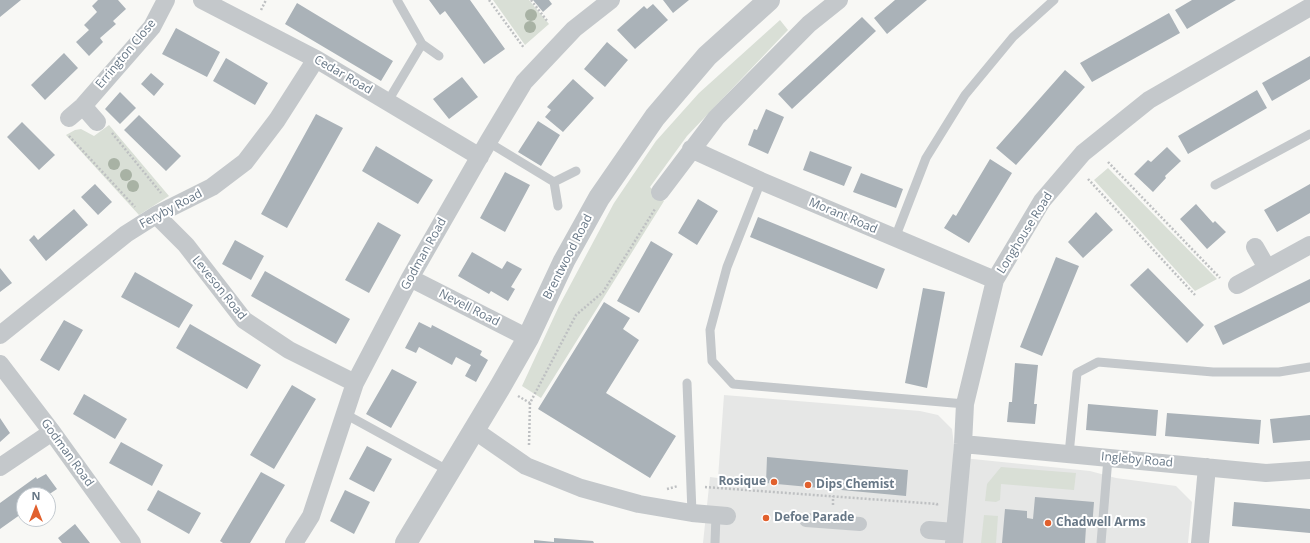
<!DOCTYPE html>
<html>
<head>
<meta charset="utf-8">
<style>
  body { margin:0 }
  #map { position:relative; width:1310px; height:543px; overflow:hidden; background:#f8f8f5; font-family:"Open Sans",sans-serif }
  canvas { display:block }
  .north { position:absolute; left:16px; top:487px; width:40px; height:40px; box-sizing:border-box; background:#fff; border:1px solid #c2c9cf; border-radius:50%; rotate:0deg; font-size:11px; font-weight:700; line-height:16px; text-align:center; color:#677786 }
  .north::after { content:''; display:block; margin:auto; width:14px; height:18px; background:#e1602d; clip-path:polygon(50% 0,100% 100%,50% 72%,0 100%) }
</style>
</head>
<body>
<div id="map">
<canvas width="1310" height="543"></canvas>
<div class="north">N</div>
</div>
<script>
const ctx = document.querySelector('canvas').getContext('2d');
ctx.lineJoin = 'round';
function fill(path, color) {
  ctx.fillStyle = color;
  ctx.fill(path, 'evenodd');
}
function poly(rows) {
  const path = new Path2D();
  for (const r of rows) {
    path.moveTo(r[0], r[1]);
    for (let i = 2; i < r.length; i += 2) path.lineTo(r[i], r[i + 1]);
  }
  return path;
}
function trace(path, color, width, dash) {
  ctx.strokeStyle = color;
  ctx.lineWidth = width;
  ctx.lineCap = dash ? 'butt' : 'round';
  ctx.setLineDash(dash || []);
  ctx.stroke(path);
}
function drawText(font, color, halo, rows, align = 'center') {
  ctx.font = font + ' "Open Sans",sans-serif';
  ctx.lineWidth = 4;
  ctx.setLineDash([]);
  ctx.textBaseline = 'middle';
  ctx.strokeStyle = halo;
  ctx.fillStyle = color;
  for (const [text, x, y, turn = 0] of rows) {
    ctx.save();
    ctx.translate(x, y);
    ctx.rotate((+turn || 0) * Math.PI / 180);
    ctx.textAlign = isNaN(turn) ? turn : align;
    if (halo) ctx.strokeText(text, 0, 0);
    ctx.fillText(text, 0, 0);
    ctx.restore();
  }
}
const built = poly([
  [724,395,920,411,938,415,952,429,954,445,953,457,1090,471,1116,478,1176,486,1192,502,1188,543,703,543,710,477,718,478]
]);
const green = poly([
  [493,0,529,0,549,24,525,45],
  [780,20,788,30,687,136,650,187,664,201,541,398,522,386,559,306,614,203,656,141,699,93],
  [109,125,169,196,139,215,66,135,75,130,81,129,94,136],
  [1108,168,1217,279,1195,291,1094,180],
  [1001,467,1076,473,1074,490,1001,484,1000,500,996,502,985,501,987,484],
  [984,515,998,516,996,543,981,543]
]);
const building = poly([
  [0,0,21,0,0,17],
  [98,0,118,0,126,9,113,21,116,24,100,38,103,42,89,56,76,42,89,30,84,25,97,12,92,6],
  [429,0,470,0,505,49,484,64,445,11,440,15],
  [533,0,549,0,552,4,543,12],
  [663,0,689,0,673,13],
  [895,0,927,0,887,34,874,18],
  [1192,0,1236,0,1187,29,1175,10],
  [297,3,393,61,381,81,285,24],
  [653,4,668,20,635,49,617,30,644,6,647,9],
  [1169,13,1180,33,1092,82,1080,63],
  [862,17,876,31,792,109,778,94],
  [176,28,220,52,207,77,162,54],
  [607,42,628,60,605,87,584,69],
  [64,53,78,68,45,100,31,85],
  [1310,56,1310,79,1272,101,1262,83],
  [226,58,268,83,255,105,213,81],
  [1065,70,1085,87,1016,165,996,148],
  [151,73,164,84,154,96,141,84],
  [462,77,478,97,449,119,433,99],
  [573,79,594,98,563,132,545,117,551,110,547,107],
  [1257,90,1267,108,1188,154,1178,136],
  [120,92,136,108,120,124,105,109],
  [766,109,784,117,768,154,748,145,754,129,757,130],
  [316,114,343,128,287,228,261,214],
  [139,115,181,156,166,171,124,130],
  [538,121,560,135,541,166,518,152],
  [22,122,55,155,39,170,7,137],
  [376,146,433,180,418,204,362,171],
  [1167,147,1181,161,1165,176,1166,178,1153,192,1134,174,1148,160,1151,162],
  [810,151,852,167,844,186,803,170],
  [990,159,1012,173,969,243,944,228,953,214,956,216],
  [505,172,530,185,505,232,480,218],
  [861,173,903,189,896,208,853,192],
  [95,184,112,202,98,215,81,197],
  [1310,184,1310,213,1277,232,1264,210],
  [698,199,718,211,697,245,678,233],
  [1196,204,1213,223,1215,221,1226,232,1207,249,1180,219],
  [74,209,88,225,46,261,29,240,34,235,38,240],
  [1096,212,1113,230,1083,258,1068,242],
  [758,217,885,269,877,289,750,237],
  [378,222,401,235,369,293,345,280],
  [235,240,264,256,251,280,222,264],
  [651,241,673,254,639,313,617,301],
  [472,252,502,269,507,261,522,269,511,287,515,289,508,301,491,291,489,294,458,276],
  [1056,257,1079,266,1042,356,1020,347],
  [0,268,12,283,0,292],
  [1148,268,1204,325,1187,343,1130,285],
  [265,271,350,319,336,344,251,296],
  [135,272,193,305,179,328,121,297],
  [1310,279,1310,302,1223,345,1214,326],
  [923,288,945,292,927,388,905,383],
  [604,302,630,318,623,329,639,340,606,393,676,436,650,478,538,409],
  [64,320,83,330,59,371,40,360],
  [419,322,431,328,432,325,482,351,480,355,488,360,476,382,465,376,471,365,456,357,452,365,419,347,416,353,405,348],
  [190,324,261,365,247,389,176,348],
  [1015,363,1038,365,1034,404,1037,404,1035,424,1007,422,1009,402,1012,402],
  [392,369,417,382,391,428,366,414],
  [292,385,316,399,274,469,250,455],
  [84,394,127,419,115,439,73,414],
  [1088,404,1158,410,1156,436,1086,430],
  [1167,413,1261,420,1259,444,1165,436],
  [1310,415,1310,440,1273,443,1270,419],
  [0,418,10,433,0,442],
  [121,442,163,465,152,486,109,463],
  [367,446,392,459,374,492,349,479],
  [767,457,908,470,906,496,766,483],
  [261,472,285,485,250,543,223,543,220,541],
  [46,474,57,489,48,495,24,495,24,512,0,529,0,503,36,477,37,479],
  [158,490,201,513,189,534,147,510],
  [345,490,370,502,354,534,330,521],
  [1035,497,1094,502,1092,528,1086,527,1085,543,1002,543,1005,509,1027,511,1027,518,1033,519],
  [1234,502,1310,509,1310,533,1232,526],
  [75,524,90,543,62,543,58,538],
  [554,538,593,541,594,543,534,543,534,540,554,542]
]);
const path = poly([
  [489,0,524,48],
  [531,0,548,22],
  [261,10,266,0],
  [112,133,161,193],
  [69,136,135,207],
  [1108,162,1220,278],
  [1088,179,1195,295],
  [518,396,530,403,576,315,603,292,655,209],
  [529,445,530,403],
  [705,487,937,504,937,506],
  [667,489,678,486],
  [833,505,833,496]
]);
const service = poly([
  [422,44,439,56],
  [388,101,422,44,397,0],
  [488,142,554,182,576,171],
  [761,181,727,267,710,330,712,361,733,384,965,404],
  [554,182,558,206],
  [1215,185,1310,134],
  [895,238,926,158,965,95,1013,37,1054,0],
  [687,383,692,513],
  [345,414,449,471],
  [1069,454,1077,373,1098,362,1213,372,1279,372,1310,367],
  [715,543,716,515],
  [1101,543,1108,458]
]);
const pedestrian = poly([
  [806,520,860,524]
]);
const minor = poly([
  [202,0,316,59,480,157],
  [83,106,97,122],
  [69,118,83,106,152,27,166,0],
  [691,149,761,181,995,280],
  [660,192,716,118,809,24,839,0],
  [156,215,186,245,244,320,289,350,355,383],
  [1255,247,1267,268],
  [410,278,528,338],
  [1237,285,1310,245],
  [0,335,126,234,156,215,212,187,245,162,277,120,316,59],
  [0,364,52,432,132,543],
  [474,430,526,466,581,488,639,504,692,513,727,516],
  [963,444,1266,473,1310,470],
  [0,467,52,432],
  [929,530,955,532],
  [294,543,311,516,355,383,410,278,488,142,524,82,574,29,611,0],
  [954,543,963,444,965,404,995,280,1042,201,1083,153,1149,100,1310,7],
  [1200,543,1207,467]
]);
const tertiary = poly([
  [406,543,500,387,528,338,564,261,599,198,655,117,707,56,769,0]
]);
const trees = [
  [531,15],
  [530,27],
  [114,164],
  [126,175],
  [133,186]
];
const markers = [
  [774,482,4,"#e1602d"],
  [808,485,4,"#e1602d"],
  [766,518,4,"#e1602d"],
  [1048,523,4,"#e1602d"]
];
const streetNames = [
  ["Errington Close",126,54,-50],
  ["Cedar Road",343,75,30],
  ["Feryby Road",171,209,-28],
  ["Morant Road",843,216,23],
  ["Longhouse Road",1025,233,-58],
  ["Godman Road",424,254,-61],
  ["Brentwood Road",568,257,-63],
  ["Leveson Road",219,288,51],
  ["Nevell Road",469,308,27],
  ["Godman Road",67,453,54],
  ["Ingleby Road",1137,460,5]
];
const poiNames = [
  ["Rosique",766,482,"right"],
  ["Dips Chemist",816,485],
  ["Defoe Parade",774,518],
  ["Chadwell Arms",1056,523]
];
fill(built, '#e6e7e6');
fill(green, '#d9dfd6');
fill(building, '#aab2b8');
trace(path, '#bec0c2', 2.5, [2, 2]);
trace(service, '#c4c8cb', 9);
trace(pedestrian, '#c4c8cb', 14);
trace(minor, '#c4c8cb', 18);
trace(tertiary, '#c4c8cb', 22);
ctx.fillStyle = '#a8b2a4';
for (const [x, y] of trees) {
  ctx.beginPath();
  ctx.arc(x, y, 6, 0, 2 * Math.PI);
  ctx.fill();
}
for (const [x, y, r, color] of markers) {
  const dot = new Path2D();
  dot.arc(x, y, r, 0, 2 * Math.PI);
  ctx.fillStyle = color;
  ctx.fill(dot);
  trace(dot, '#fff', 1.5);
}
drawText('12px', '#677786', '#fff', streetNames);
drawText('bold 12px', '#677786', '#fff', poiNames, 'left');
</script>
</body>
</html>
